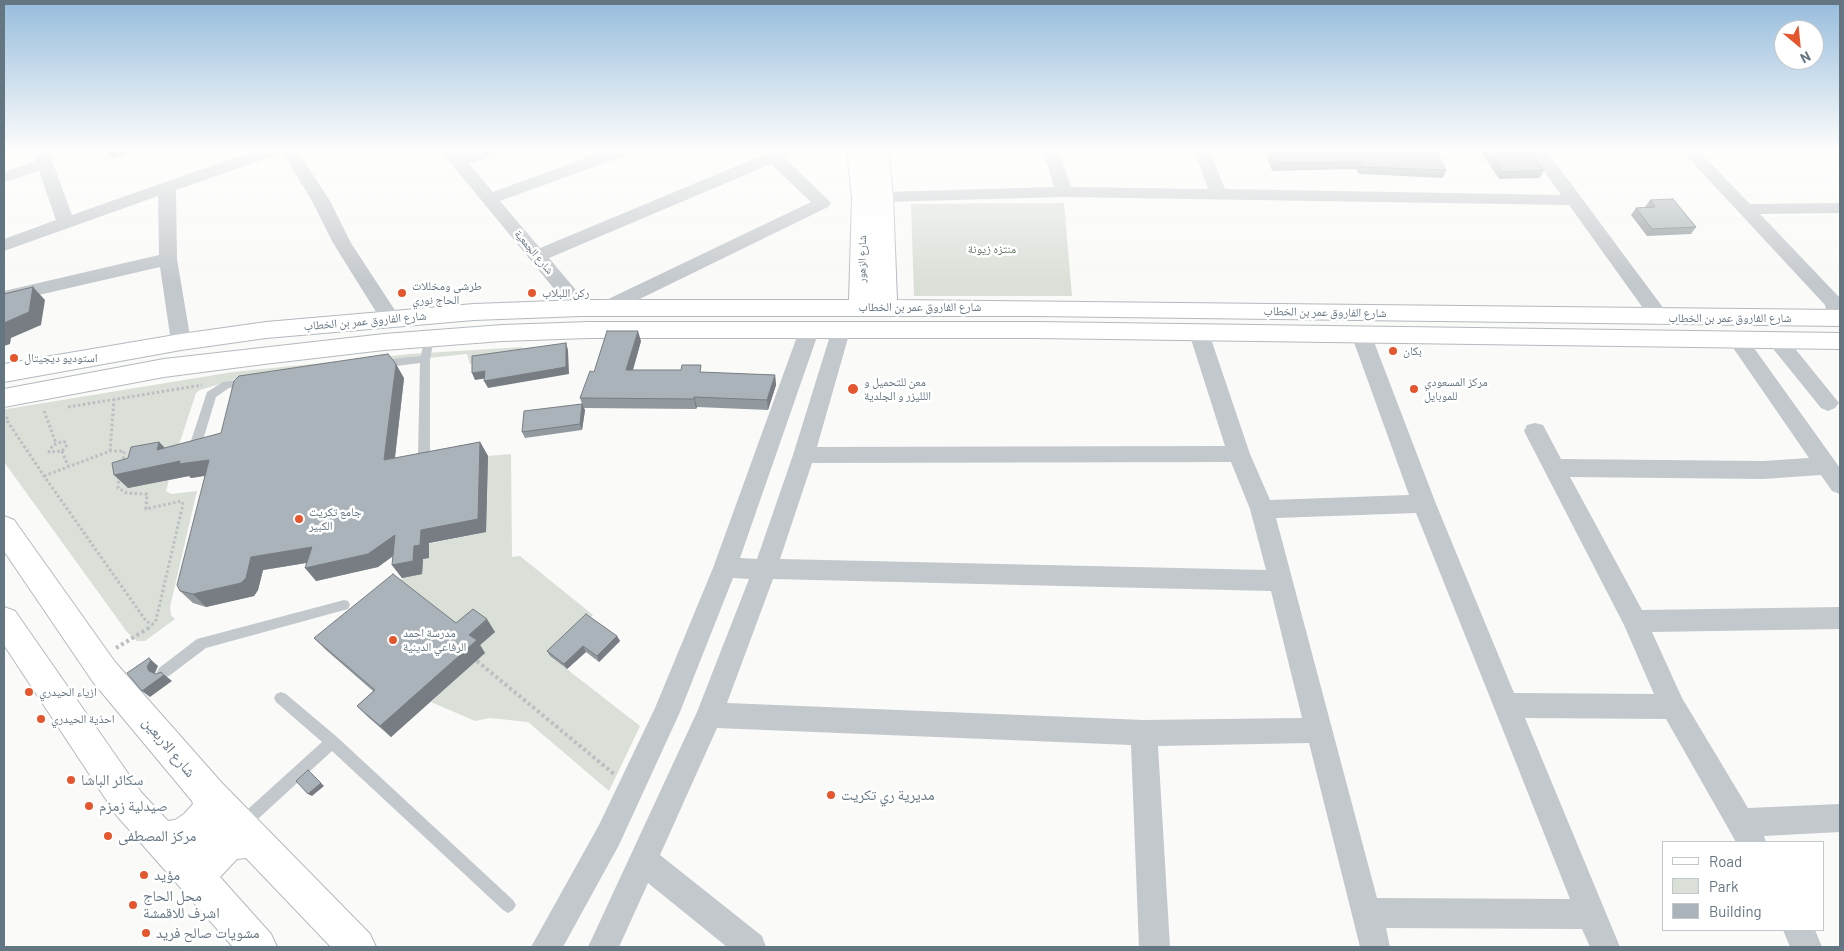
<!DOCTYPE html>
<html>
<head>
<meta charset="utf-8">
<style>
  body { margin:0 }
  #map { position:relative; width:1844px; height:951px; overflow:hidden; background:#fafaf8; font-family:Barlow,sans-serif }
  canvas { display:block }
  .frame { position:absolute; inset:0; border:5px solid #657683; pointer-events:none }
  .legend { position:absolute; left:1662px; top:841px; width:162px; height:90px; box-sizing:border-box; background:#fff; border:1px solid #c1c8cd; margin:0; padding:6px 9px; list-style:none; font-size:15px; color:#657683 }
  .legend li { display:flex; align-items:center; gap:10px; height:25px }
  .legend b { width:25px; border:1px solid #c1c8cd }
  .north { position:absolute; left:1774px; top:20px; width:50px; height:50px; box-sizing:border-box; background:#fff; border:1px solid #c1c8cd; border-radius:50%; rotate:152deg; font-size:14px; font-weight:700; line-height:20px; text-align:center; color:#657683 }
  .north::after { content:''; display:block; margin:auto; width:18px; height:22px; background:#e4572e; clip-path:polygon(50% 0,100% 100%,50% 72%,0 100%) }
</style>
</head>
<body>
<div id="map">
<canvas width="1844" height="951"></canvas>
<div class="frame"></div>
<ul class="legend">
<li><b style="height:6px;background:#fff"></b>Road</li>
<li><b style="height:14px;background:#dadfd7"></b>Park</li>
<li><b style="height:14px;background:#aab3b9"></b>Building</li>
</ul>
<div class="north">N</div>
</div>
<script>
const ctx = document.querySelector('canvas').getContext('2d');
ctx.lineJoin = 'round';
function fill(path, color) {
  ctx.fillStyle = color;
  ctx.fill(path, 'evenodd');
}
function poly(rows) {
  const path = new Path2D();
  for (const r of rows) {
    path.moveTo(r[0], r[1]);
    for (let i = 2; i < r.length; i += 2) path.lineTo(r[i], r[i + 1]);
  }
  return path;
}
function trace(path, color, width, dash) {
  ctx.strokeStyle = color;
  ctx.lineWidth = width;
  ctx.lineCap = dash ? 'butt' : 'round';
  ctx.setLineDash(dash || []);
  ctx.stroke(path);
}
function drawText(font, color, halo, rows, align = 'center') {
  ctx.font = font + ' Barlow,"Noto Naskh Arabic",sans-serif';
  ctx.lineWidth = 5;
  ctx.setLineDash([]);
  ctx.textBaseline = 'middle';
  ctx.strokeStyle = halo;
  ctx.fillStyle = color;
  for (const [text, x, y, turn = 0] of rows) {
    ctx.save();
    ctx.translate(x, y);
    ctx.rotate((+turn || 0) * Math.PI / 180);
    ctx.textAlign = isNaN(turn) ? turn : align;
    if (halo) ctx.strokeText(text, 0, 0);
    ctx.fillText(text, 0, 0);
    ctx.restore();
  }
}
const green = poly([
  [1064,203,1072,296,914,296,911,204],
  [522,347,519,356,476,364,470,364,467,354,239,378,200,390,196,393,176,454,138,486,169,480,166,491,171,494,197,491,170,607,171,615,175,619,145,641,137,641,127,632,4,462,4,410,7,409,233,372,410,354],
  [511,454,512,557,520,556,593,615,550,656,640,726,609,791,528,722,490,718,475,721,431,702,485,652,397,583,424,559,429,558,428,544,486,532,488,456]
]);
const pathFar1 = poly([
  [68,407,202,385],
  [44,411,56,443],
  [8,417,6,419,44,476,146,621,153,625],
  [64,441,67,445,62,451,49,452,53,445,64,441],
  [62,451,68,466],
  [110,451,114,399],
  [44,476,110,451,124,451,123,463],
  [119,476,118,488,127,493,147,494,146,509,181,501,183,504,156,620,150,627]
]);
const path = poly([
  [116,648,152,626],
  [477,661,614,774]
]);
const service = poly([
  [429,336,434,339,430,359,430,454,424,458,418,454,420,363,381,368,376,364,381,360,421,356,424,339,429,336],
  [249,378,254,382,253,385,229,388,216,397,200,450,198,453,190,453,188,450,207,392,223,382,249,378],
  [344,600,348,601,350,605,348,609,206,648,169,676,164,678,159,676,157,672,159,668,197,639,344,600],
  [281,692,286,694,337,737,513,900,516,905,513,910,508,913,503,910,332,751,247,829,242,831,237,829,235,824,237,819,322,742,276,702,274,698,276,694,281,692]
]);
const minor = poly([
  [32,150,48,150,72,215,256,150,297,150,330,201,351,243,400,318,397,323,390,325,383,323,333,243,312,201,281,150,279,154,176,190,177,259,191,342,188,347,181,349,174,347,171,342,160,267,4,303,4,291,159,255,158,196,4,251,4,239,56,220,39,171,4,182,4,172,36,161,32,150],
  [440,150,457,150,461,155,476,150,501,150,499,154,469,164,493,192,607,150,631,150,629,154,500,201,540,248,775,150,798,150,785,158,831,203,828,207,607,315,600,313,597,308,600,303,811,202,771,164,549,258,591,308,588,313,581,315,574,313,440,150],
  [1043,150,1059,150,1071,187,1208,189,1194,150,1210,150,1225,189,1561,195,1529,150,1546,150,1670,317,1667,322,1660,324,1653,322,1569,205,1064,197,882,202,876,201,873,197,876,193,882,192,1054,187,1043,150],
  [1681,150,1698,150,1750,204,1840,203,1840,213,1760,214,1840,298,1840,320,1827,325,1820,323,1817,318,1826,310,1825,305,1681,150],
  [809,324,816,326,819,331,740,558,757,559,793,455,833,326,840,324,847,326,850,331,817,447,1225,446,1189,333,1192,328,1199,326,1206,328,1209,333,1250,454,1270,500,1409,495,1351,334,1354,329,1361,327,1368,329,1371,334,1436,504,1514,693,1654,694,1624,625,1524,431,1527,425,1535,423,1543,425,1561,459,1763,461,1809,458,1727,339,1730,334,1737,332,1744,334,1840,468,1840,494,1832,491,1821,475,1763,479,1570,477,1642,610,1840,607,1840,629,1652,632,1682,698,1748,808,1840,804,1840,832,1764,836,1766,842,1736,842,1666,719,1525,718,1620,947,1590,947,1582,929,1386,928,1390,947,1360,947,1309,743,1158,746,1170,947,1139,947,1131,745,717,728,660,855,762,936,766,947,727,947,648,883,619,947,588,947,697,712,749,579,733,578,680,712,619,845,563,947,531,947,599,825,655,708,713,568,799,331,802,326,809,324],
  [1231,462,1250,509,1266,570,780,559,812,463,1231,462],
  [1416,513,1493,705,1570,899,1377,898,1276,518,1416,513],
  [773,579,1271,591,1302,718,1144,720,727,703,773,579],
  [1777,333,1784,335,1835,398,1839,403,1835,408,1828,411,1821,408,1770,345,1767,340,1770,335,1777,333],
  [1783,930,1815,930,1822,947,1790,947,1783,930]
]);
const secondary = poly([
  [847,150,867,150,869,162,868,150,888,150,893,197,897,300,1840,310,1840,326,1034,316,581,316,474,320,266,338,181,350,4,382,4,364,181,334,266,322,474,304,581,300,849,300,852,198,847,150],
  [589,322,1036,322,1840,333,1840,349,1036,338,589,338,502,341,384,350,264,364,164,377,4,407,4,389,164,359,384,334,502,325,589,322],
  [4,516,14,520,115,662,221,782,370,934,376,947,331,947,246,858,237,859,220,877,271,934,277,947,233,947,117,816,4,645,4,607,15,611,141,792,168,821,175,820,184,814,193,804,192,801,93,682,4,551,4,516]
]);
const wall = poly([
  [1265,150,1436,150,1446,170,1443,178,1359,174,1356,169,1272,171],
  [1480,150,1528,150,1544,170,1540,178,1499,179],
  [1650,200,1696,227,1691,234,1647,236,1631,215,1636,208,1645,207],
  [641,341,633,370,775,375,776,385,768,410,697,407,696,409,584,408,585,410,582,430,525,438,522,432,582,404,580,398],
  [404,378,395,458,480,442,488,456,486,532,429,543,429,558,423,559,422,574,402,578,392,565,393,556,378,567,316,581,307,563,263,570,258,590,254,596,206,607,193,603,180,591,205,476,191,478,189,476,128,488,128,458,159,442,165,448,221,433],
  [456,623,495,632,480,645,485,653,391,737,368,717,357,706,373,691,326,650,314,638],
  [617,636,620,641,599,662,586,652,567,669,550,656,547,651]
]);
const shadedWall = poly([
  [107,150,136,150,113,158],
  [33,287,45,300,41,325,11,338,10,344,4,346,4,323],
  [638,331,641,341,630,380,626,370],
  [566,343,568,350,569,374,488,388,484,381],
  [396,364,404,378,393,473,384,460],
  [485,371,488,378,475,380,472,373],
  [775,375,776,385,768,410,767,400],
  [694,397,697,407,696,409,694,399],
  [582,404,585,410,582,430,580,424],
  [159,442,172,455,180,461,209,460,220,473,191,478,189,476,128,488,114,475,157,450],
  [480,442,488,456,486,532,429,543,429,558,423,559,422,574,402,578,392,565,421,530],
  [395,535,404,548,378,567,316,581,305,568],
  [312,547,323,560,263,570,258,590,254,596,206,607,193,594,251,557],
  [487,619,495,632,480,645,485,653,391,737,380,726,469,635],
  [617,636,620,641,599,662,597,656],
  [583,646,586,652,567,669,564,664],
  [149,658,158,666,155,673,157,677,149,671,147,667],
  [161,672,172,681,150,697,142,691],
  [308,770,324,786,312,796,308,794]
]);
const building = poly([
  [1270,150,1436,150,1446,170,1362,167,1360,162,1274,163,1270,150],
  [1489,150,1528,150,1544,170,1503,172,1489,150],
  [1673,199,1696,227,1652,229,1636,208,1655,207,1650,200,1673,199],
  [33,287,29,312,4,323,4,294,33,287],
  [607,331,638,331,626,370,681,370,682,365,701,365,700,372,775,375,767,400,694,397,694,399,580,398,590,371,594,372,607,331],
  [566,343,566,367,484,381,485,371,472,373,472,356,566,343],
  [388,354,396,364,384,460,480,442,478,519,421,530,420,545,414,546,413,561,392,565,395,535,368,554,305,568,312,547,251,557,246,578,241,583,193,594,180,591,177,585,209,460,179,464,180,461,114,475,112,463,128,458,131,447,159,442,157,450,221,433,234,381,239,376,388,354],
  [582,404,580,424,522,432,524,411,582,404],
  [393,574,456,623,473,609,487,619,469,635,477,640,380,726,357,706,375,690,314,638,393,574],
  [586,614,617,636,597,656,583,646,564,664,547,651,586,614],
  [149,658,151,660,147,667,149,671,156,674,161,672,164,675,142,691,127,673,149,658],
  [308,770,321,783,308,794,296,781,308,770]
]);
const markers = [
  [402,293,5,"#e4572e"],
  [532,293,5,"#e4572e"],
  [1393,351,5,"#e4572e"],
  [14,358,5,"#e4572e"],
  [853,389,6,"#e4572e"],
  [1414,389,5,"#e4572e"],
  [299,519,5,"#e4572e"],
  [393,640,5,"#e4572e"],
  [29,692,5,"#e4572e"],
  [41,719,5,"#e4572e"],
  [71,780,5,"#e4572e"],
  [831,795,5,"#e4572e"],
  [89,806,5,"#e4572e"],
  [108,836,5,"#e4572e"],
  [144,875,5,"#e4572e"],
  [133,905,5,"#e4572e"],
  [146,933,5,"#e4572e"]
];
const farStreetnames = [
  ["شارع الجمعية",534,252,50],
  ["شارع الزهور",862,259,-89]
];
const parkNames = [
  ["منتزه زيونة",992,249]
];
const poiNames = [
  ["طرشي ومخللات",412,286],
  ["الحاج نوري",412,300],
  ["ركن اللبلاب",542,293],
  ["بكان",1403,351],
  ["استوديو ديجيتال",24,358],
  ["معن للتحميل و",864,382],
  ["اللليزر و الجلدية",864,396],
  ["مركز المسعودي",1424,382],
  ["للموبايل",1424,396],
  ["جامع تكريت",309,512],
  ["الكبير",309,526],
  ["مدرسة احمد",403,633],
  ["الرفاعي الدينية",403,647],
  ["ازياء الحيدري",39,692],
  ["احذية الحيدري",51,719]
];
const streetNames = [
  ["شارع الفاروق عمر بن الخطاب",920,307],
  ["شارع الفاروق عمر بن الخطاب",1325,312,1],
  ["شارع الفاروق عمر بن الخطاب",1730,318],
  ["شارع الفاروق عمر بن الخطاب",365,321,-5]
];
const nearStreetnames = [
  ["شارع الاربعين",169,747,50]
];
const nearPoinames = [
  ["سكائر الباشا",81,780],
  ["مديرية ري تكريت",841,795],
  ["صيدلية زمزم",99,806],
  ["مركز المصطفى",118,836],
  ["مؤيد",154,875],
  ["محل الحاج",143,896],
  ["اشرف للاقمشة",143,913],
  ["مشويات صالح فريد",156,933]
];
fill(green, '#dadfd7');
trace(secondary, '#b3babf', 2);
trace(pathFar1, '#bbbfc2', 3, [2.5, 2.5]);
trace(path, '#bbbfc2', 4, [3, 3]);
fill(service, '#c3c8cc');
fill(minor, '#c3c8cc');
fill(secondary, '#fff');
fill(wall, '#929a9f');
fill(shadedWall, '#777d82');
fill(building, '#aab3b9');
trace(building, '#777d82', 1);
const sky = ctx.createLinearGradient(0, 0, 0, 283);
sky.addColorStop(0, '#96bcdc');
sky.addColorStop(0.53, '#fdfdfc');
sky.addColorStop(1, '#fdfdfc00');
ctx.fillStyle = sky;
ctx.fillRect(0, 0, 1844, 283);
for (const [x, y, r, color] of markers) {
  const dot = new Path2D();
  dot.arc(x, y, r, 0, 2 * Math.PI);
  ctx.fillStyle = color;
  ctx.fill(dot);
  trace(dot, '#fff', 2);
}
drawText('11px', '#657683', '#fff', farStreetnames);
drawText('12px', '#687a64', '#fff', parkNames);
drawText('12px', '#657683', '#fff', poiNames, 'left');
drawText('12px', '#657683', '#fff', streetNames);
drawText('15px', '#657683', '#fff', nearStreetnames);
drawText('15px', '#657683', '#fff', nearPoinames, 'left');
</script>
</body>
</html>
